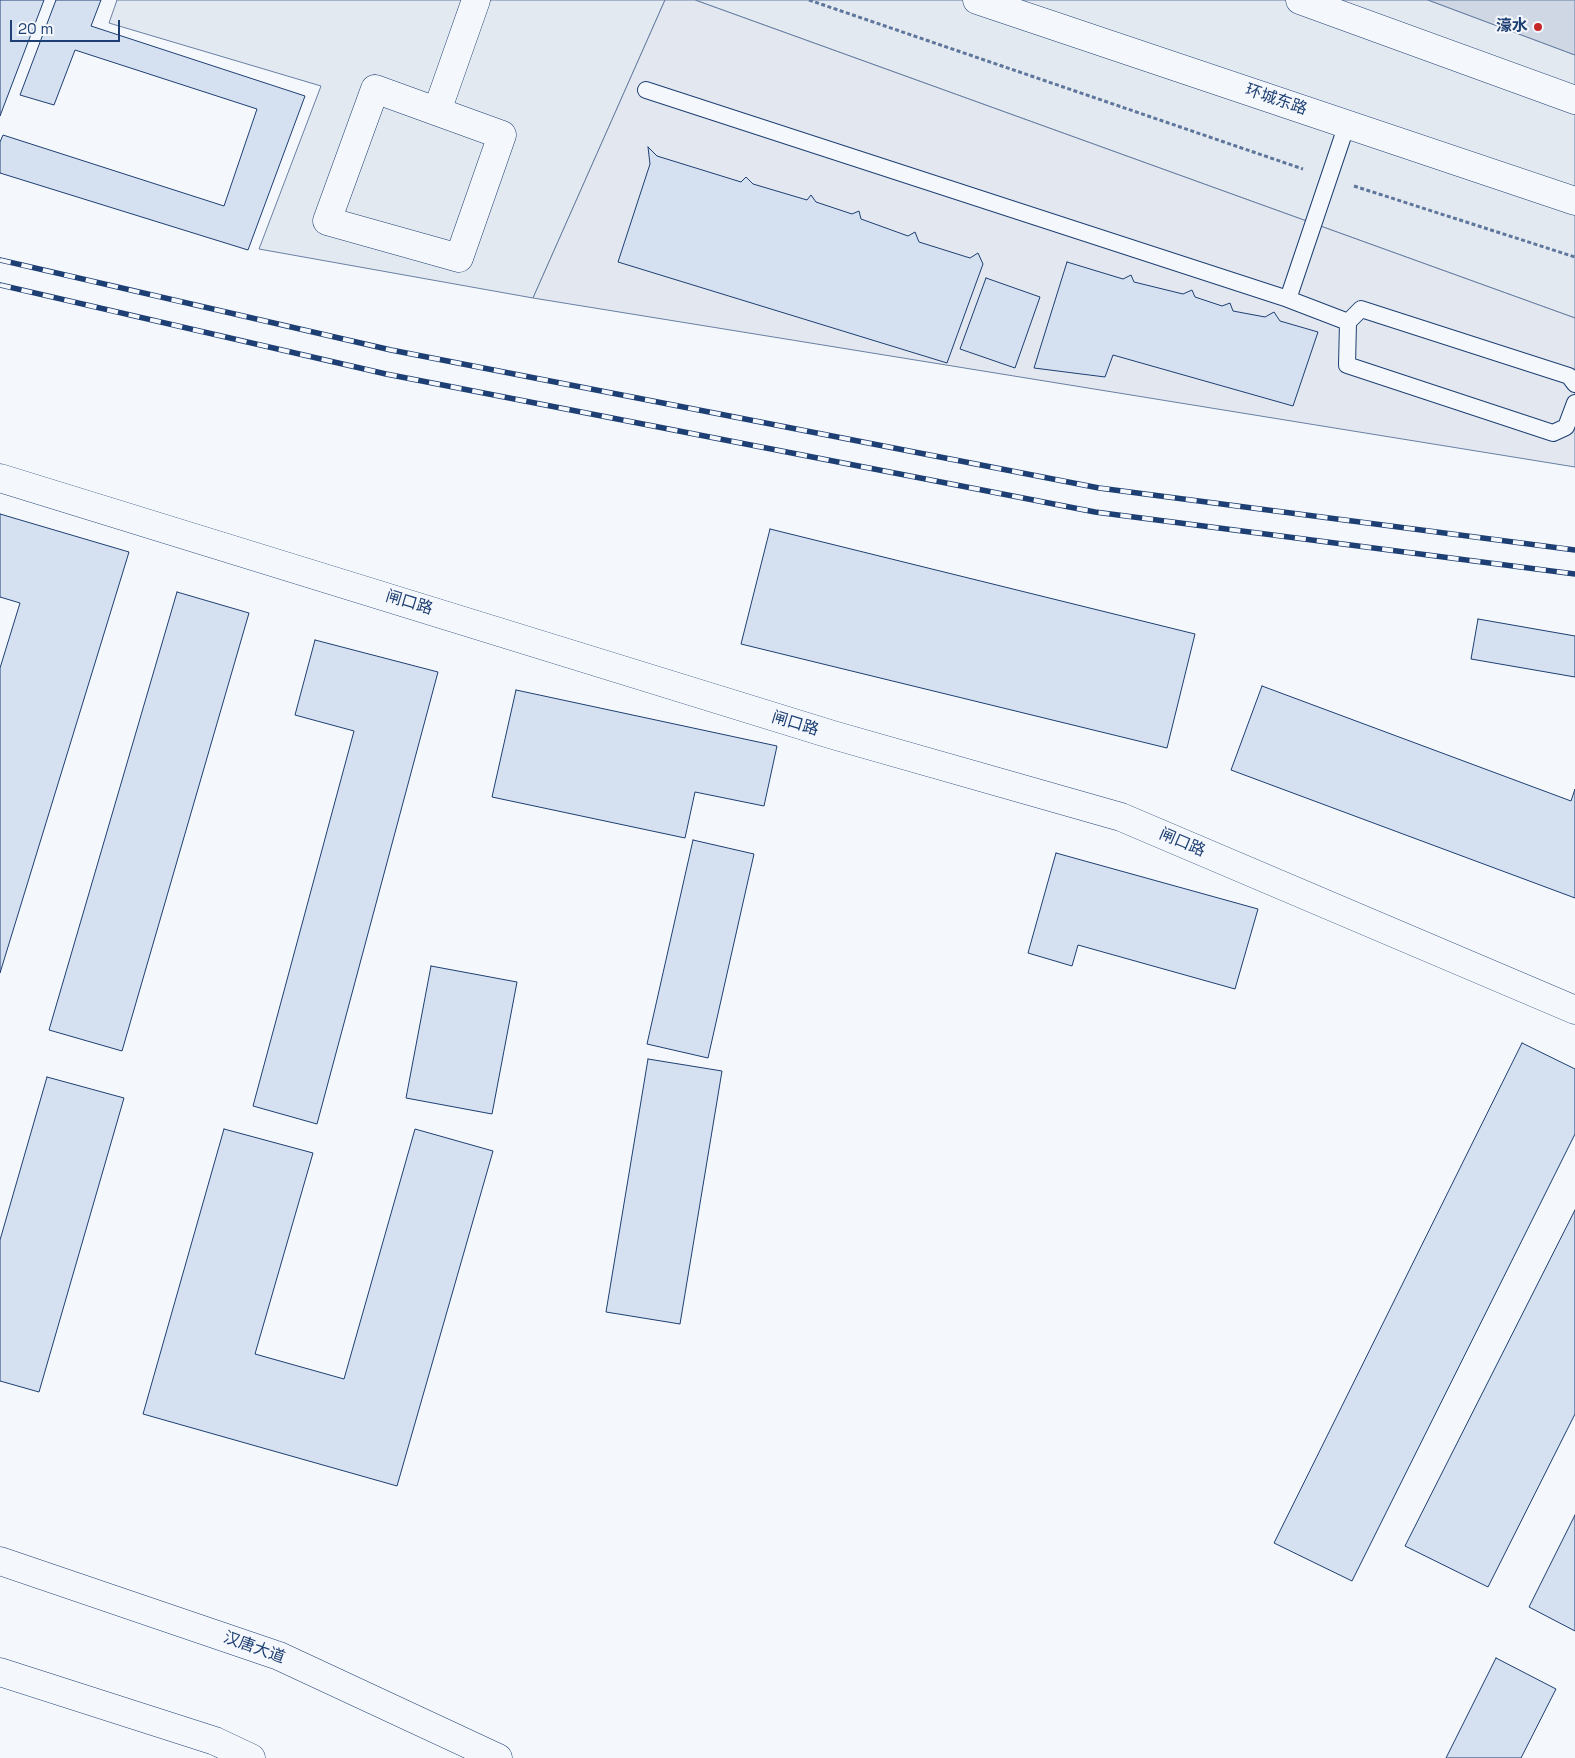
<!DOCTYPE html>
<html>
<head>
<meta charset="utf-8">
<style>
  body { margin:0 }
  #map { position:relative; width:1575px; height:1758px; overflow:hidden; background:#f4f7fb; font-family:"Space Grotesk",sans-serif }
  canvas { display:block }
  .scale { position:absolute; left:10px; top:20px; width:110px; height:22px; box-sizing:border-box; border:2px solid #1d3f73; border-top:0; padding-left:6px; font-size:15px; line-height:18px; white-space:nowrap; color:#1d3f73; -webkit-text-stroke:4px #f4f7fb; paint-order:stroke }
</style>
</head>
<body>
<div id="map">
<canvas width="1575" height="1758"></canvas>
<div class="scale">20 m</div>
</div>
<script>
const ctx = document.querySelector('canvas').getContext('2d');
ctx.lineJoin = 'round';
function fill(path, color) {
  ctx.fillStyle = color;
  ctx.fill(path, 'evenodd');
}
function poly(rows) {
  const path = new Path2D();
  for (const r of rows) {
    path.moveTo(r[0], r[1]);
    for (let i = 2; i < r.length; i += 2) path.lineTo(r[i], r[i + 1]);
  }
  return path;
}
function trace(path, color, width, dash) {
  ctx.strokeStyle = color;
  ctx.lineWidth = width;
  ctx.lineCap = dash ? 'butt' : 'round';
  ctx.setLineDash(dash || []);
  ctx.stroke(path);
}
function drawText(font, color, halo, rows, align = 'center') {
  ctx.font = font + ' "Space Grotesk","Noto Sans SC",sans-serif';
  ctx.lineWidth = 4;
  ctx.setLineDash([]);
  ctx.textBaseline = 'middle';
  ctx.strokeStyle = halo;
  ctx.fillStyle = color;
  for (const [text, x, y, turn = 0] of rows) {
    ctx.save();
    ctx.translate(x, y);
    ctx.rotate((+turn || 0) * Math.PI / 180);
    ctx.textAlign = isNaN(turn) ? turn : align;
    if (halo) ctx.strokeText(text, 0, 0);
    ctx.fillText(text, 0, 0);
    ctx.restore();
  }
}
const green = poly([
  [117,0,665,0,533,298,259,249,321,86,109,23,117,0],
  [695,0,1428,0,1575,55,1575,318,695,0]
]);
const parking = poly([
  [665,0,695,0,1575,318,1575,467,533,298,665,0]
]);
const water = poly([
  [1428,0,1575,0,1575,55,1428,0]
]);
const building = poly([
  [0,0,44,0,0,116,0,0],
  [56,0,101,0,91,26,305,96,248,250,0,173,0,142,3,135,224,206,257,109,75,50,54,105,20,95,56,0],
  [648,147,657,156,741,182,746,177,753,184,807,200,811,195,816,202,852,214,859,211,861,219,908,236,915,232,919,242,970,258,978,253,983,264,947,363,618,262,650,164,648,147],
  [1067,262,1123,279,1131,275,1134,282,1183,294,1192,290,1195,297,1222,306,1230,303,1233,311,1265,317,1274,312,1280,321,1318,332,1293,406,1113,355,1105,377,1034,368,1067,262],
  [986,278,1040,297,1015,368,960,349,986,278],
  [0,514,129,552,0,973,0,668,20,603,0,597,0,514],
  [770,529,1195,634,1167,748,741,644,770,529],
  [177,592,249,613,122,1051,49,1030,177,592],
  [1478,619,1575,636,1575,677,1471,659,1478,619],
  [315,640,438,672,317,1124,253,1106,354,731,295,715,315,640],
  [1262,686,1571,801,1575,789,1575,898,1231,770,1262,686],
  [516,690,777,746,764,806,695,792,685,838,492,797,516,690],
  [693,840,754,854,708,1058,647,1044,693,840],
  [1056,853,1258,909,1235,989,1078,945,1072,966,1028,953,1056,853],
  [431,966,517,982,492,1114,406,1098,431,966],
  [1522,1043,1575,1069,1575,1134,1352,1581,1274,1543,1522,1043],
  [648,1059,722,1071,680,1324,606,1312,648,1059],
  [47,1077,124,1098,39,1392,0,1381,0,1240,47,1077],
  [224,1129,313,1153,255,1354,344,1379,415,1129,493,1151,397,1486,143,1414,224,1129],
  [1575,1210,1575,1414,1488,1587,1405,1546,1575,1210],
  [1575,1515,1575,1631,1529,1607,1575,1515],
  [1496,1658,1556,1689,1521,1758,1446,1758,1496,1658]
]);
const path = poly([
  [809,0,1303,169],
  [1354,186,1575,257]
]);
const lane = poly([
  [646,90,1288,299],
  [1347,124,1288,299,1348,322],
  [1575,384,1569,376,1361,309,1348,322,1347,365,1553,433,1566,427,1575,403]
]);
const street = poly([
  [375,89,502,135,459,258,327,221,375,89],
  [437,111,476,0],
  [0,478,833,735,1121,817,1575,1010]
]);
const secondary = poly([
  [977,0,1575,201],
  [1300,0,1575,100],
  [0,1561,279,1656,498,1758],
  [0,1672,215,1741,251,1758]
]);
const rail = poly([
  [0,260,391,350,1099,488,1575,550],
  [0,285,386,374,1095,512,1575,574]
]);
const markers = [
  [1538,27,5,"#c62828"]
];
const poiNames = [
  ["濠水",1528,27]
];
const streetNames = [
  ["环城东路",1276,100,19],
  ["闸口路",409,603,17],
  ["闸口路",795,724,17],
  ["闸口路",1182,843,23],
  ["汉唐大道",254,1648,20]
];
fill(green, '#e3e9f0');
trace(green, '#687fa3', 1);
fill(parking, '#e3e8f0');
trace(parking, '#687fa3', 1);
fill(water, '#cfd7e4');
trace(water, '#687fa3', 1);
fill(building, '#d5e0f0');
trace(building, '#1d3f73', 1);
trace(lane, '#1d3f73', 18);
trace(street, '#1d3f73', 29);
trace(secondary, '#1d3f73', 29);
trace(path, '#5e769c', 3, [4, 2.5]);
trace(lane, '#f4f7fb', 16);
trace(street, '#f4f7fb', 28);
trace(secondary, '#f4f7fb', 28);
trace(rail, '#1d3f73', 5.5);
trace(rail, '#f4f7fb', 4, [11]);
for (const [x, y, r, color] of markers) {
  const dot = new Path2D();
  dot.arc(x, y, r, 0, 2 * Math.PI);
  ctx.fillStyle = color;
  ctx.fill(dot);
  trace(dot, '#f4f7fb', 2);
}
drawText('bold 16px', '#1d3f73', '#f4f7fb', poiNames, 'right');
drawText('16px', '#1d3f73', '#f4f7fb', streetNames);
</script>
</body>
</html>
